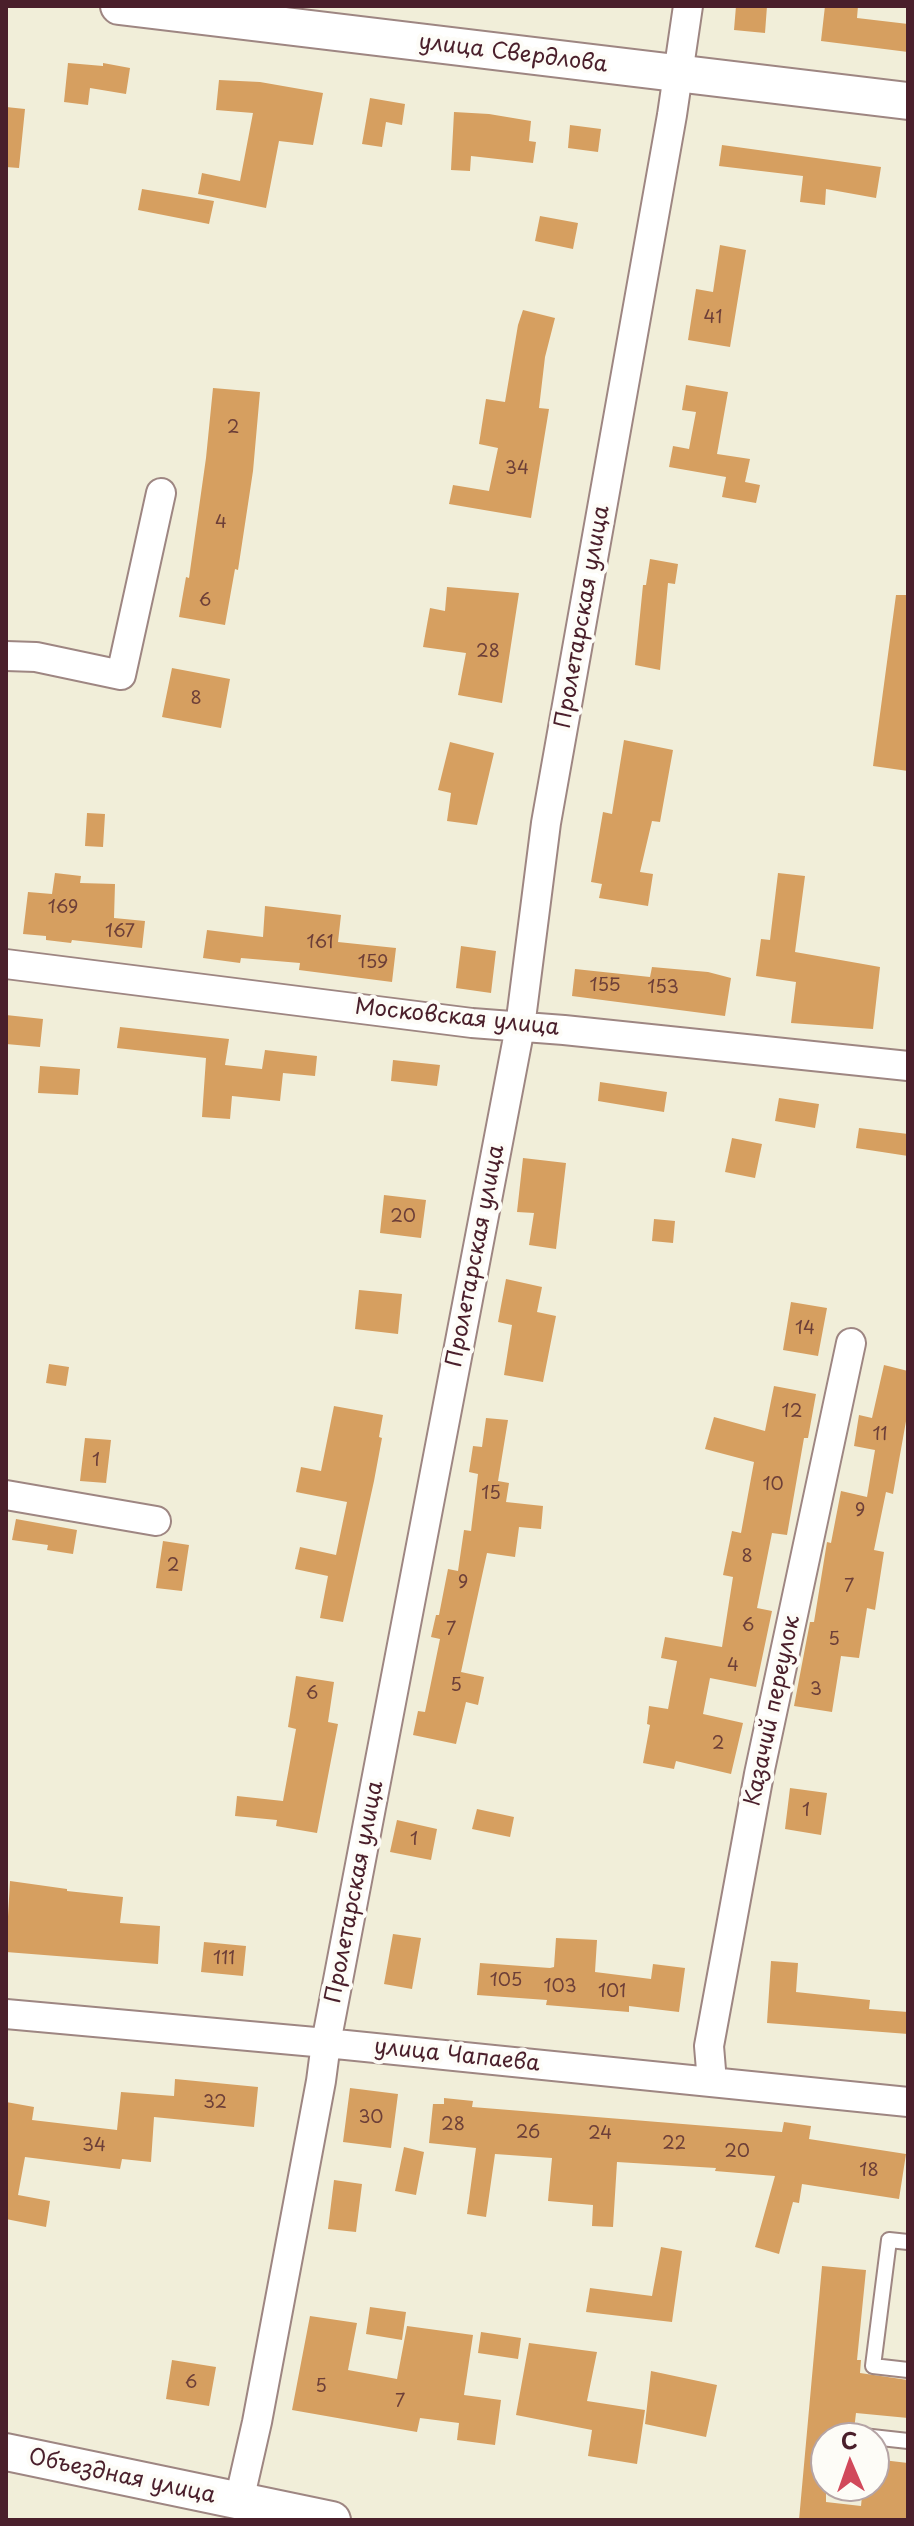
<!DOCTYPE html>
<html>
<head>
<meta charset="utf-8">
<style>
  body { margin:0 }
  #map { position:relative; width:914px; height:2526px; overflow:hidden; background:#f1eed9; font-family:"Playpen Sans",sans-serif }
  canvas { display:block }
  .frame { position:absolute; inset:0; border:8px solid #4a1f2b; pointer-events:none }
  .north { position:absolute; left:810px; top:2422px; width:80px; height:80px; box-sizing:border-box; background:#fdfcf7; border:2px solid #b5a4a5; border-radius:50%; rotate:358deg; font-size:22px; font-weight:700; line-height:32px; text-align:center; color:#4a1f2b }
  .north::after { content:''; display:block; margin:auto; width:28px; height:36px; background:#d1495b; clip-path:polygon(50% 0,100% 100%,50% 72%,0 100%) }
</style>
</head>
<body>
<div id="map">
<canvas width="914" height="2526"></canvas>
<div class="frame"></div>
<div class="north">С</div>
</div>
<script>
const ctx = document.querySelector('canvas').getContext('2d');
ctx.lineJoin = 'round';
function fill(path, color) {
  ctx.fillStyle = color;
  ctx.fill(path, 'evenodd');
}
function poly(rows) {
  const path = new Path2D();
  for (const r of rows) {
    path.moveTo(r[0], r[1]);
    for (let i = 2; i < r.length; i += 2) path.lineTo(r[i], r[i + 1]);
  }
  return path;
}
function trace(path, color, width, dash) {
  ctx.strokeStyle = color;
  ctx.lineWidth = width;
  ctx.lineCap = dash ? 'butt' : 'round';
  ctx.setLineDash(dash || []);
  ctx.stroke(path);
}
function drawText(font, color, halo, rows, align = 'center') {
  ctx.font = font + ' "Playpen Sans",sans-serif';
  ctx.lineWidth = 8;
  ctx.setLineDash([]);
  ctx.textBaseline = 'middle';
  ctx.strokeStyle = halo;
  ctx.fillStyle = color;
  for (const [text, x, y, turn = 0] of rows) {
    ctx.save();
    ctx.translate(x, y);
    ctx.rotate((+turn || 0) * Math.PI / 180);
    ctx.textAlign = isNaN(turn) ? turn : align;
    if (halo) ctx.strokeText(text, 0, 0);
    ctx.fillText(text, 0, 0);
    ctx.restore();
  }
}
const building = poly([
  [736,6,767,6,765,33,734,30],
  [825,6,858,6,857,18,908,24,908,52,821,41],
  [68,63,103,66,103,63,130,68,126,94,90,88,88,105,64,102],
  [219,80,260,82,323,93,313,145,279,141,266,208,198,194,202,173,240,181,253,113,216,110],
  [370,98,405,104,402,125,386,122,382,147,362,144],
  [6,107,25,109,19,168,6,167],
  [454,112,489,114,531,121,529,141,536,142,533,163,471,156,470,171,451,170],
  [570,125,601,129,598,152,568,148],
  [722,145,881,167,876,198,826,189,825,205,800,202,803,176,719,166],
  [142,189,214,201,209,224,138,210],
  [540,216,578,223,573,249,535,241],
  [720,245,746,250,730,347,688,340,696,289,713,292],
  [523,310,555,318,545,357,539,408,549,409,531,518,449,504,453,485,489,491,498,448,479,444,486,399,505,402,518,325],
  [686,385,728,392,717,454,750,459,745,482,760,485,756,503,722,497,726,477,669,467,673,446,689,449,696,412,682,410],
  [213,388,260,392,253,471,238,570,235,569,225,625,179,617,186,577,189,578,206,458],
  [650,559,678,564,675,584,668,583,660,670,635,665,643,585,646,585],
  [447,587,519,593,502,703,458,695,466,653,423,647,430,608,445,611],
  [896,595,908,595,908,771,873,766],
  [172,668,230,679,221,728,162,717],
  [624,740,673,750,660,822,652,821,640,872,653,874,648,906,599,898,602,884,591,882,603,812,612,814],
  [450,742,494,753,477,825,447,821,451,793,438,790],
  [87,813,105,814,103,847,85,846],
  [55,873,81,876,80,883,115,884,114,918,145,921,142,948,72,940,71,943,46,940,46,936,23,934,28,892,52,894],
  [778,873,805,876,795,952,880,967,873,1029,791,1023,796,982,756,976,761,939,770,940],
  [265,906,341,915,338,942,396,948,392,982,299,970,300,963,241,958,240,963,203,958,207,930,263,937],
  [461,946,496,951,491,993,456,988],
  [652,967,708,972,731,978,725,1016,572,996,575,969,650,977],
  [6,1015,43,1019,40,1047,6,1044],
  [120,1027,229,1039,225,1065,262,1069,265,1050,317,1056,315,1076,283,1073,280,1101,232,1096,230,1119,202,1117,206,1058,117,1048],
  [393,1060,440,1065,437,1086,391,1081],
  [40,1066,80,1069,78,1095,38,1093],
  [600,1082,667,1092,664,1112,598,1101],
  [779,1098,819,1104,815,1128,775,1121],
  [859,1128,908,1134,908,1156,856,1148],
  [732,1138,762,1144,755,1178,725,1172],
  [523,1158,566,1163,556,1249,529,1245,534,1213,517,1212],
  [384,1195,426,1200,421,1238,380,1233],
  [654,1219,675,1221,673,1243,652,1241],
  [506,1279,542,1287,537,1312,556,1316,543,1382,504,1375,512,1325,498,1322],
  [359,1290,402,1294,398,1334,355,1329],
  [791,1302,827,1308,818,1356,783,1350],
  [49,1364,69,1367,66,1386,46,1383],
  [884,1365,908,1371,908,1410,893,1494,886,1492,874,1550,884,1552,875,1610,867,1608,859,1658,841,1656,832,1712,794,1706,810,1622,814,1622,827,1542,831,1543,841,1491,867,1497,875,1450,854,1446,859,1415,872,1418],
  [774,1386,816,1394,808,1438,804,1438,787,1535,772,1533,757,1608,772,1611,756,1687,710,1678,703,1714,743,1723,731,1774,676,1761,674,1769,643,1763,650,1725,647,1724,649,1706,668,1709,677,1661,661,1658,665,1637,722,1647,733,1577,723,1575,732,1531,741,1533,754,1462,705,1449,714,1417,765,1431],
  [334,1406,383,1415,379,1437,382,1438,374,1481,343,1622,320,1618,328,1576,295,1569,300,1547,336,1555,347,1502,296,1492,301,1467,321,1471],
  [486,1418,508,1420,498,1481,509,1483,506,1502,543,1506,541,1529,519,1527,515,1557,487,1553,461,1672,484,1677,478,1705,466,1702,456,1744,413,1735,418,1711,425,1712,440,1639,431,1637,436,1615,439,1615,448,1569,458,1571,464,1530,471,1531,478,1474,469,1472,473,1446,482,1447],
  [85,1438,111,1440,106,1483,80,1481],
  [16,1519,77,1530,73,1554,47,1550,48,1545,12,1540],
  [163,1541,189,1545,182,1591,156,1588],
  [296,1676,334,1682,328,1722,338,1724,317,1833,276,1826,277,1820,235,1816,237,1796,283,1801,296,1729,288,1727],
  [790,1788,827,1793,821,1835,785,1829],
  [477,1809,514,1817,510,1837,472,1829],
  [397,1820,437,1829,431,1860,390,1852],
  [10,1881,67,1889,67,1891,123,1897,120,1923,160,1926,158,1964,6,1952],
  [393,1934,421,1938,412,1989,384,1984],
  [556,1938,597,1940,595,1972,651,1979,653,1964,685,1968,679,2012,629,2006,629,2012,570,2007,546,2005,547,2000,477,1995,480,1963,550,1968,554,1967],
  [204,1942,246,1946,243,1976,201,1972],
  [771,1961,798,1963,796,1992,870,2000,869,2009,908,2012,908,2034,767,2023],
  [175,2079,258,2087,254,2127,154,2117,151,2162,122,2159,120,2169,25,2157,18,2195,50,2201,46,2227,6,2219,6,2102,34,2107,32,2120,117,2130,121,2092,174,2096],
  [350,2088,398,2094,391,2148,343,2142],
  [444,2098,473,2101,472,2107,782,2132,784,2122,811,2126,809,2139,906,2154,899,2199,802,2184,799,2203,793,2202,779,2254,755,2247,775,2176,715,2171,716,2168,617,2162,613,2227,592,2226,593,2205,548,2201,552,2158,495,2154,486,2217,467,2214,476,2148,429,2143,433,2104,444,2104],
  [404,2147,424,2152,416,2195,395,2191],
  [334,2180,362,2184,356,2232,328,2229],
  [661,2247,682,2251,672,2322,586,2312,590,2288,652,2296],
  [822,2266,866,2270,857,2360,861,2360,860,2373,908,2380,908,2418,856,2413,853,2438,826,2438,826,2502,861,2506,863,2486,874,2486,874,2459,908,2463,908,2520,799,2520],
  [370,2307,406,2312,402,2340,366,2334],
  [310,2316,357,2323,348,2370,397,2379,407,2326,473,2335,464,2395,501,2400,495,2445,457,2440,459,2423,420,2418,417,2432,292,2410],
  [481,2332,521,2338,518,2359,478,2353],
  [529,2343,597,2352,587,2401,645,2410,637,2464,588,2456,592,2430,516,2415],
  [172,2360,216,2367,209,2406,166,2399],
  [651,2371,717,2385,706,2437,645,2424]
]);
const service = poly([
  [908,2242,889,2240,873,2366,908,2370],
  [863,2436,908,2441]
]);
const minor = poly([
  [6,656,36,657,121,675,161,493],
  [6,964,472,1023,564,1030,908,1066],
  [6,1495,156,1521],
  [6,2014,326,2043,908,2102],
  [712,2082,709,2046,759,1774,851,1343],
  [239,2501,257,2422,321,2081,326,2043,520,1027,546,823,672,115,688,6]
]);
const tertiary = poly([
  [119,6,908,101],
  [6,2452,332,2520]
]);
const numberNames = [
  ["41",713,318],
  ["2",233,428],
  ["34",517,469],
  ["4",221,523],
  ["6",205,601],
  ["28",488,652],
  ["8",196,699],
  ["169",63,908],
  ["167",120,932],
  ["161",320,943],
  ["159",373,963],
  ["155",605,986],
  ["153",663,988],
  ["20",403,1217],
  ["14",805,1329],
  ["12",792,1412],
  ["11",880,1435],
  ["1",96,1461],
  ["10",773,1485],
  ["15",491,1494],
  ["9",860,1511],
  ["8",747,1557],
  ["2",173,1566],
  ["9",463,1583],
  ["7",849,1587],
  ["6",748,1626],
  ["7",451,1630],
  ["5",834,1640],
  ["4",733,1666],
  ["5",456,1686],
  ["3",816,1690],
  ["6",312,1694],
  ["2",718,1744],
  ["1",806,1811],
  ["1",414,1840],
  ["111",224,1959],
  ["105",506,1981],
  ["103",560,1987],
  ["101",612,1992],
  ["32",215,2103],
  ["30",371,2118],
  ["28",453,2125],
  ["26",528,2133],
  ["24",600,2134],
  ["22",674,2144],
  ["34",94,2146],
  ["20",737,2152],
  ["18",869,2171],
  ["6",191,2383],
  ["5",321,2387],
  ["7",400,2402]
];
const streetNames = [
  ["улица Свердлова",513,54,7],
  ["Пролетарская улица",583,617,-80],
  ["Московская улица",457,1018,6],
  ["Пролетарская улица",476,1256,-79],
  ["Казачий переулок",773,1711,-78],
  ["Пролетарская улица",355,1892,-79],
  ["улица Чапаева",457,2056,6],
  ["Объездная улица",122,2477,12]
];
fill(building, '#d69f60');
trace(service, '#9e8682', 18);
trace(minor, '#9e8682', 32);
trace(tertiary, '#9e8682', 40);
trace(service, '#fff', 14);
trace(minor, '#fff', 28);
trace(tertiary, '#fff', 36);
drawText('18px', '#6d3f38', null, numberNames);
drawText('22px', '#4a1f2b', '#fdfcf7', streetNames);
</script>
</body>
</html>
